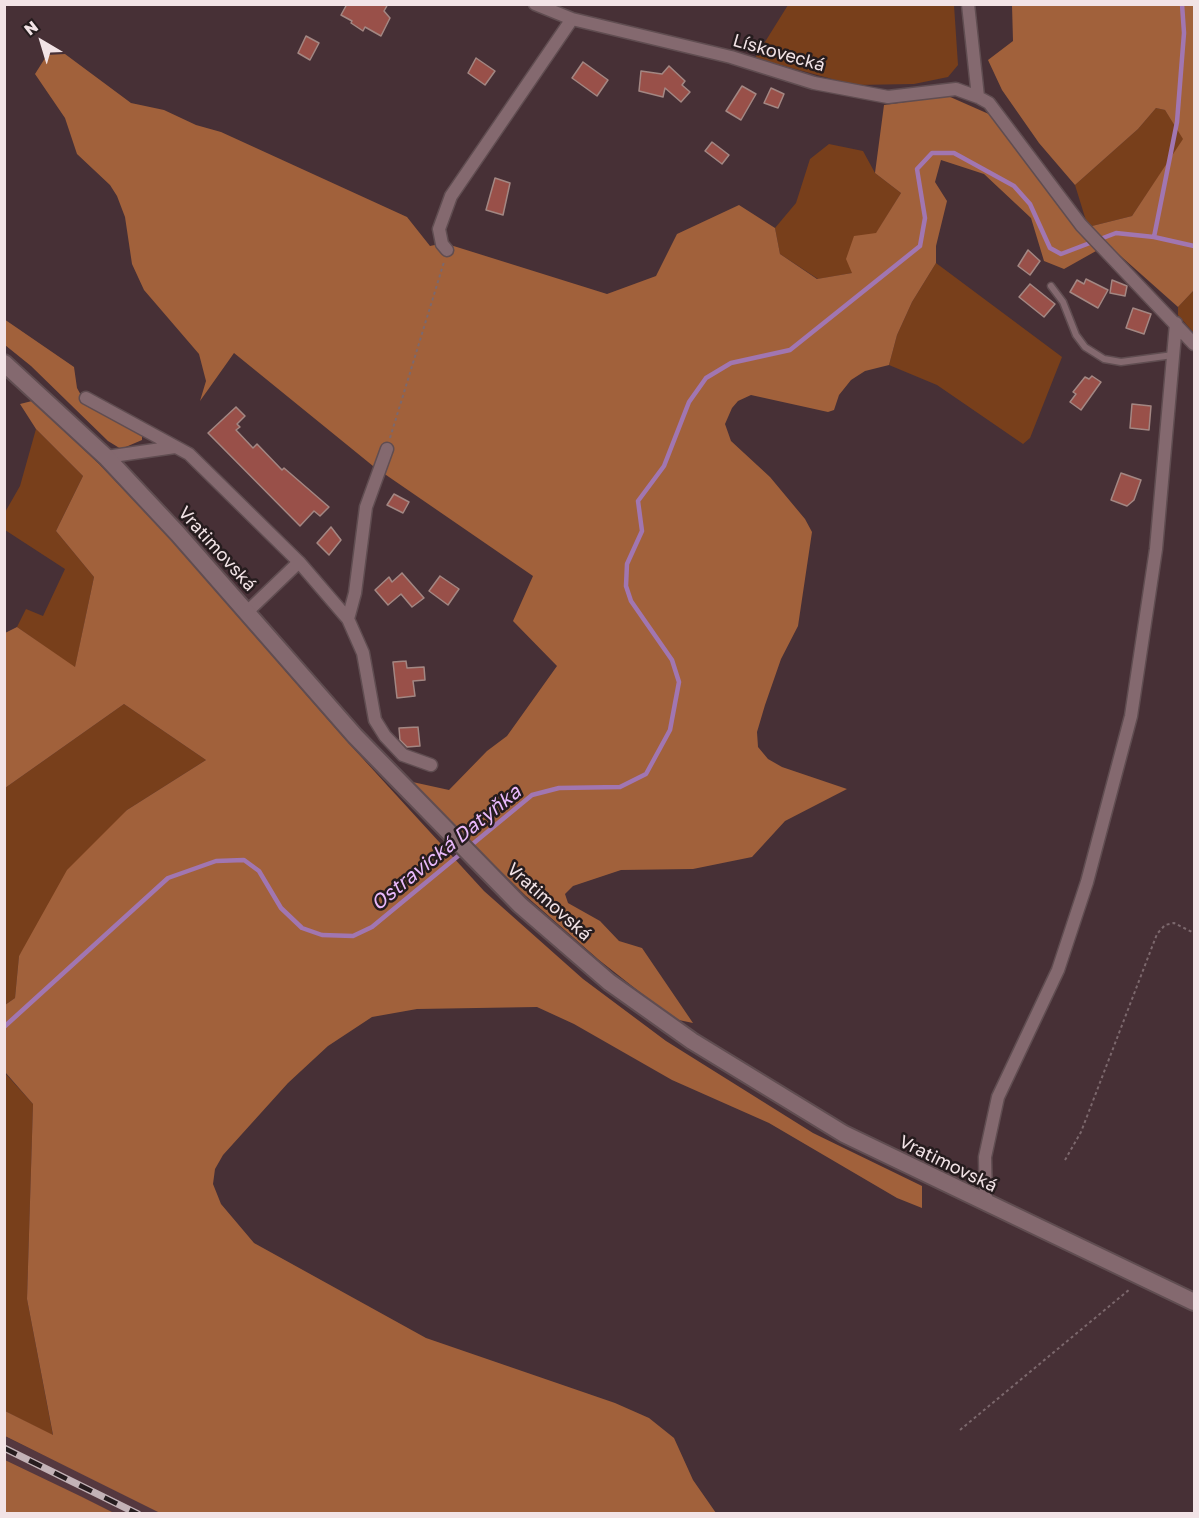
<!DOCTYPE html>
<html>
<head>
<meta charset="utf-8">
<style>
  body { margin:0 }
  #map { position:relative; width:1199px; height:1518px; overflow:hidden; background:#473036; font-family:"Golos Text",sans-serif }
  canvas { display:block }
  .frame { position:absolute; inset:0; border:6px solid #f2e3e6; pointer-events:none }
  .north { position:absolute; left:12px; top:12px; width:60px; height:60px; -webkit-text-stroke:4px #261c1e; paint-order:stroke; rotate:322deg; font-size:16px; font-weight:700; line-height:24px; text-align:center; color:#f2e3e6 }
  .north::after { content:''; display:block; margin:auto; width:21px; height:27px; background:#f2e3e6; clip-path:polygon(50% 0,100% 100%,50% 72%,0 100%) }
</style>
</head>
<body>
<div id="map">
<canvas width="1199" height="1518"></canvas>
<div class="frame"></div>
<div class="north">N</div>
</div>
<script>
const ctx = document.querySelector('canvas').getContext('2d');
ctx.lineJoin = 'round';
function fill(path, color) {
  ctx.fillStyle = color;
  ctx.fill(path, 'evenodd');
}
function poly(rows) {
  const path = new Path2D();
  for (const r of rows) {
    path.moveTo(r[0], r[1]);
    for (let i = 2; i < r.length; i += 2) path.lineTo(r[i], r[i + 1]);
  }
  return path;
}
function trace(path, color, width, dash) {
  ctx.strokeStyle = color;
  ctx.lineWidth = width;
  ctx.lineCap = dash ? 'butt' : 'round';
  ctx.setLineDash(dash || []);
  ctx.stroke(path);
}
function drawText(font, color, halo, rows, align = 'center') {
  ctx.font = font + ' "Golos Text",sans-serif';
  ctx.lineWidth = 5;
  ctx.setLineDash([]);
  ctx.textBaseline = 'middle';
  ctx.strokeStyle = halo;
  ctx.fillStyle = color;
  for (const [text, x, y, turn = 0] of rows) {
    ctx.save();
    ctx.translate(x, y);
    ctx.rotate((+turn || 0) * Math.PI / 180);
    ctx.textAlign = isNaN(turn) ? turn : align;
    if (halo) ctx.strokeText(text, 0, 0);
    ctx.fillText(text, 0, 0);
    ctx.restore();
  }
}
const built = poly([
  [4,1436,89,1477,160,1513,114,1513,5,1460]
]);
const green = poly([
  [788,5,954,5,958,65,948,77,914,84,854,85,755,58],
  [1156,108,1165,110,1184,139,1132,216,1088,227,1075,185,1138,129],
  [829,144,863,151,875,173,901,193,852,273,818,279,780,254,775,228,796,203,810,159],
  [936,263,1062,357,1030,438,1023,444,937,385,889,365,897,335,912,302],
  [1194,290,1194,333,1178,315,1178,307],
  [36,429,83,476,56,531,94,577,75,668,17,627,26,609,43,616,65,569,5,530,4,514,20,486],
  [124,704,206,760,127,810,19,956,15,998,5,1005,5,788],
  [4,1072,33,1104,27,1299,53,1436,5,1411]
]);
const forest = poly([
  [1012,5,1194,5,1194,290,1178,307,1088,227,1132,216,1183,139,1165,110,1156,108,1138,129,1075,185,1039,143,1002,90,988,60,1013,41],
  [65,54,131,103,164,110,196,125,221,132,407,217,430,246,444,243,607,294,656,276,677,234,739,205,775,228,780,254,817,279,852,273,846,259,854,236,876,233,901,193,875,173,884,105,948,96,991,115,1096,251,1064,269,1044,261,1031,218,984,174,941,160,935,182,947,201,936,246,936,263,912,302,897,335,889,365,865,371,851,380,839,395,834,410,828,412,751,395,738,401,732,408,725,424,731,441,770,477,805,519,812,532,798,626,781,659,765,705,757,732,758,747,768,759,782,767,847,789,785,821,752,857,693,869,621,870,573,886,565,894,568,903,600,921,619,941,642,948,693,1023,674,1019,599,960,526,896,408,781,449,790,487,751,507,736,557,666,513,621,533,576,373,466,234,353,200,401,206,381,199,354,144,290,132,264,125,217,117,196,110,185,77,154,65,118,35,74,47,55],
  [4,319,74,367,77,388,82,397,142,435,142,440,121,449,108,441,31,366,5,345],
  [32,401,99,464,165,533,343,737,484,891,583,979,666,1041,813,1133,922,1186,922,1208,897,1198,769,1123,672,1080,574,1024,537,1007,417,1009,372,1017,328,1046,288,1083,223,1155,215,1169,213,1184,221,1204,254,1243,426,1338,615,1403,649,1418,674,1438,693,1480,716,1513,160,1513,5,1436,5,1411,53,1435,27,1299,33,1104,5,1072,5,1005,15,998,19,956,67,870,127,810,206,760,124,704,5,788,5,633,17,627,75,667,94,577,56,531,83,476,36,429,20,404],
  [5,1460,80,1496,114,1513,5,1513]
]);
const stream = poly([
  [1154,237,1177,122,1184,33,1182,4],
  [4,1027,168,878,216,861,244,860,259,871,281,908,302,928,322,935,353,936,372,927,532,795,559,788,620,787,646,774,670,730,679,682,672,660,631,601,626,586,627,564,642,531,638,501,664,466,689,402,706,378,731,363,790,350,920,246,925,218,917,169,932,153,954,153,1014,186,1030,204,1050,248,1061,254,1116,233,1154,237,1194,246]
]);
const building = poly([
  [347,4,388,4,384,11,390,18,381,36,365,27,363,31,351,23,352,21,341,15,347,4],
  [306,36,319,43,310,60,298,53,306,36],
  [476,58,495,71,485,85,468,73,476,58],
  [583,62,608,80,597,96,572,78,583,62],
  [669,66,685,81,682,85,690,92,681,102,665,88,663,97,639,91,641,71,662,74,669,66],
  [742,86,756,94,741,120,726,111,742,86],
  [771,88,784,94,778,108,764,103,771,88],
  [712,142,729,155,722,164,705,151,712,142],
  [495,178,510,183,503,215,486,210,495,178],
  [1028,250,1040,261,1030,275,1018,266,1028,250],
  [1086,279,1108,290,1098,308,1070,292,1077,280,1084,284,1086,279],
  [1112,280,1127,286,1125,296,1110,293,1112,280],
  [1030,284,1055,304,1044,317,1019,297,1030,284],
  [1133,308,1151,314,1144,334,1126,328,1133,308],
  [1092,376,1101,382,1081,410,1070,402,1076,394,1073,392,1085,377,1089,379,1092,376],
  [1132,404,1151,406,1149,430,1130,428,1132,404],
  [236,407,245,416,237,424,240,427,236,430,253,448,257,444,282,470,284,468,329,507,320,516,314,511,300,526,208,433,236,407],
  [1121,473,1141,480,1134,500,1127,506,1111,500,1121,473],
  [394,494,409,502,403,513,387,505,394,494],
  [331,527,341,540,329,555,317,543,331,527],
  [402,573,424,598,412,607,401,594,388,605,375,590,389,577,392,582,402,573],
  [440,576,459,589,448,605,429,591,440,576],
  [406,661,407,668,424,667,425,680,413,681,415,696,397,698,393,662,406,661],
  [418,727,420,746,407,747,400,740,399,728,418,727]
]);
const path = poly([
  [390,438,444,262],
  [1065,1160,1081,1132,1157,934,1165,925,1174,923,1194,933],
  [960,1430,1130,1289]
]);
const service = poly([
  [1051,286,1063,302,1076,335,1085,347,1104,359,1121,362,1173,355]
]);
const minor = poly([
  [535,4,572,19,731,57,814,83,888,97,956,89,978,97,989,103,1081,225,1194,344],
  [968,4,978,97],
  [447,250,442,244,439,229,451,196,572,19],
  [86,398,189,454,299,562,348,619],
  [387,449,366,507,355,593,348,619,363,653,375,720,385,736,403,755,431,765],
  [106,457,175,447],
  [247,612,299,562],
  [986,1204,985,1157,998,1097,1058,970,1087,882,1131,716,1156,549,1176,323]
]);
const secondary = poly([
  [4,363,106,457,178,534,355,736,520,905,609,982,692,1041,844,1134,1194,1302]
]);
const rail = poly([
  [4,1448,138,1514]
]);
const streetNames = [
  ["Lískovecká",779,53,16],
  ["Vratimovská",217,549,48],
  ["Vratimovská",549,902,42],
  ["Vratimovská",948,1164,26]
];
const waterNames = [
  ["Ostravická Datyňka",446,848,-39]
];
fill(built, '#55383f');
fill(green, '#783f1b');
fill(forest, '#a1613b');
trace(stream, '#a176b1', 4.5);
fill(building, '#995049');
trace(building, '#a38783', 1.5);
trace(service, '#604d51', 9);
trace(minor, '#604d51', 15);
trace(secondary, '#604d51', 20);
trace(path, '#7c686d', 2, [3, 3]);
trace(service, '#84696f', 6);
trace(minor, '#84696f', 12);
trace(secondary, '#84696f', 16);
trace(rail, '#c3b2b6', 7);
trace(rail, '#261c1e', 4.5, [14]);
drawText('18px', '#f2e3e6', '#261c1e', streetNames);
drawText('italic 20px', '#e9b9fb', '#261c1e', waterNames);
</script>
</body>
</html>
